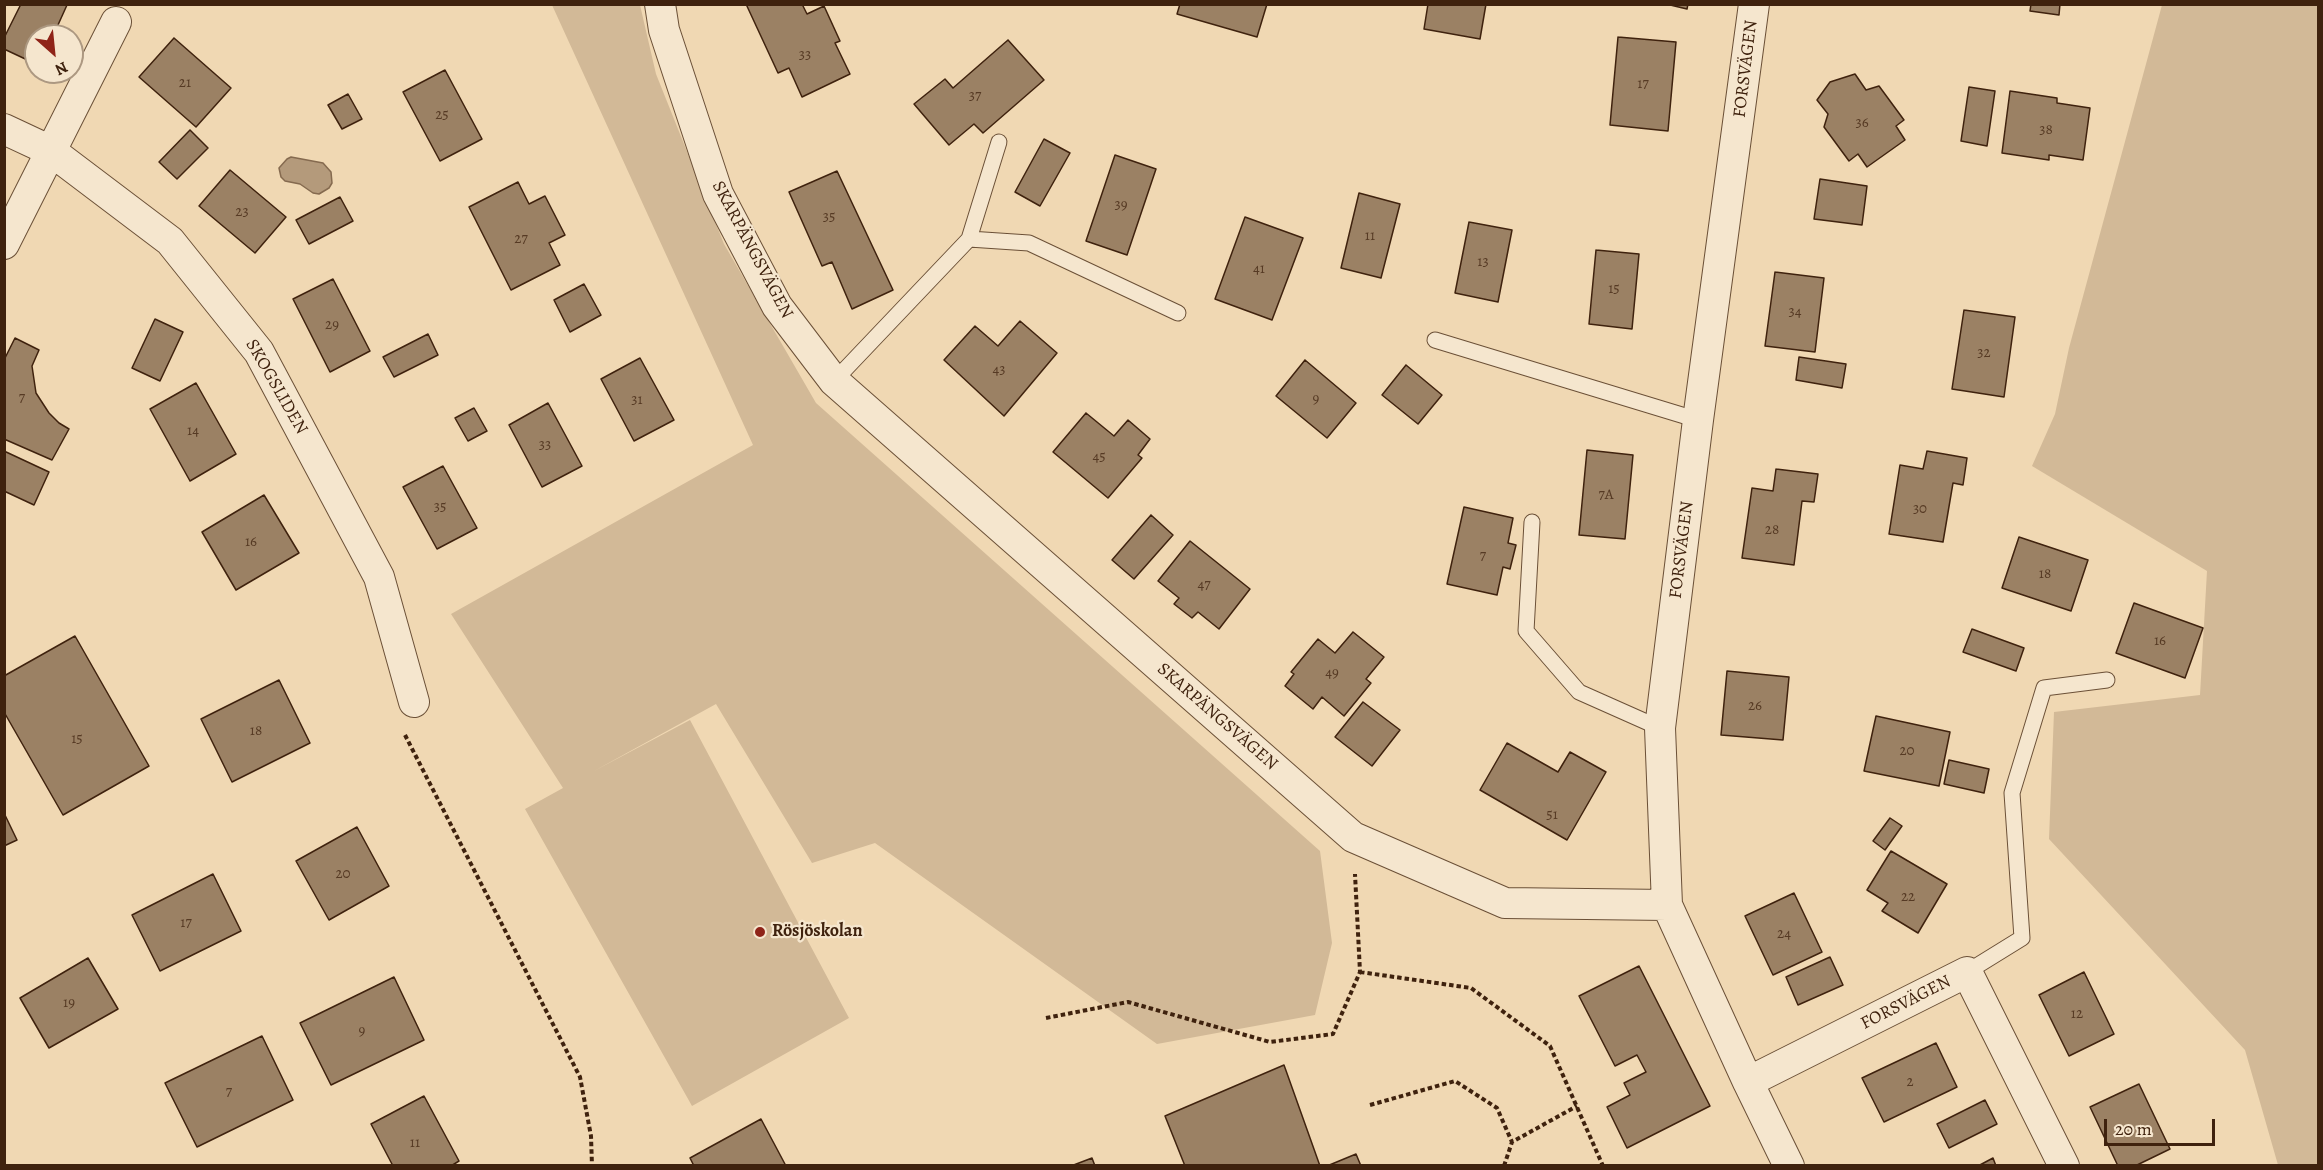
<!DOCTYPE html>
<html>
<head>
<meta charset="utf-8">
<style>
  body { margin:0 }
  #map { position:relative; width:2323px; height:1170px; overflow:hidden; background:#f0d8b3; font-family:Alegreya,serif }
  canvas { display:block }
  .frame { position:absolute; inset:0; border:6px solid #3f220e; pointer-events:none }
  .north { position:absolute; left:24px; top:24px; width:60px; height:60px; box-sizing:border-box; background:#f5e6ce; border:2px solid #ac9881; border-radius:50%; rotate:153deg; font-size:16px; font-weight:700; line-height:24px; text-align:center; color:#3f220e }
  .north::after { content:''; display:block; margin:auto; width:21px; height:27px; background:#8f2418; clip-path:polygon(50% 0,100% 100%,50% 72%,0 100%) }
  .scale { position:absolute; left:2104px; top:1119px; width:111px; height:27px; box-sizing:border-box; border:3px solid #3f220e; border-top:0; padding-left:8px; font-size:18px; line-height:21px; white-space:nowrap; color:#3f220e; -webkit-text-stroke:4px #f5e6ce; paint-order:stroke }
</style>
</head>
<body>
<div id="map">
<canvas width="2323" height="1170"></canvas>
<div class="frame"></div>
<div class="north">N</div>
<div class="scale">20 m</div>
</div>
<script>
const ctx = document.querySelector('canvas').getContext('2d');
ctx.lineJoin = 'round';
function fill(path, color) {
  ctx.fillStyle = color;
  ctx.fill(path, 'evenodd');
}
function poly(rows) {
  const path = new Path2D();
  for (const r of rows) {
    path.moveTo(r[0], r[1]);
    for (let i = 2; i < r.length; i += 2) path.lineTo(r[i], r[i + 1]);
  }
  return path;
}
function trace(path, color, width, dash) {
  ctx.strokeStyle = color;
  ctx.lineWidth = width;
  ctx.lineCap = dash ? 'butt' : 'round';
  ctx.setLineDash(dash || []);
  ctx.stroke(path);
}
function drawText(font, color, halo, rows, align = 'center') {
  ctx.font = font + ' Alegreya,serif';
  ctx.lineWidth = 4.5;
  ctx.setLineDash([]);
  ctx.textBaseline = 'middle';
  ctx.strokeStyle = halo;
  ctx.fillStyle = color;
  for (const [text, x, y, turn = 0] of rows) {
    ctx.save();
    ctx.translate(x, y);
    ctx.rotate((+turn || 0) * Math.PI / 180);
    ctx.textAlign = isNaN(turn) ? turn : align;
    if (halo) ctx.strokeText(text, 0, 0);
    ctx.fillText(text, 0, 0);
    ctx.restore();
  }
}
const green = poly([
  [552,5,640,5,656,74,724,244,816,403,1320,851,1332,943,1315,1015,1157,1044,875,843,812,863,716,704,594,771,690,720,849,1018,692,1106,525,809,563,788,451,614,753,445],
  [2162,5,2318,5,2318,1165,2278,1165,2245,1050,2049,839,2054,712,2200,695,2207,571,2032,466,2055,414,2069,348]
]);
const water = poly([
  [291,157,323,163,331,172,332,183,329,188,319,194,313,193,300,184,285,181,281,177,279,168,287,159,291,157]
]);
const building = poly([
  [21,4,67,5,53,36,36,36,36,64,4,49,4,38,21,4],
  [746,4,802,4,807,14,824,6,840,41,835,43,850,74,802,97,789,68,778,73,746,4],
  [1180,4,1267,4,1257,37,1177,14,1180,4],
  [1428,4,1486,4,1480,39,1424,29,1428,4],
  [1666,4,1688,4,1687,9,1666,4],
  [2031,4,2060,4,2059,15,2030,11,2031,4],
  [1618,37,1676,42,1668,131,1610,125,1618,37],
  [174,38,231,88,196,127,139,77,174,38],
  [1008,40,1044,80,983,133,974,124,949,145,914,104,945,79,953,88,1008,40],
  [445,70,482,139,440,161,403,92,445,70],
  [1855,74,1866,90,1879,86,1904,120,1896,126,1905,140,1867,167,1858,154,1849,161,1824,127,1828,114,1817,100,1830,82,1855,74],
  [1969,87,1995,91,1987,146,1961,141,1969,87],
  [2010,91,2057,98,2057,103,2090,108,2083,160,2049,155,2049,160,2002,153,2010,91],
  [348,94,362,119,342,129,328,105,348,94],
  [190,130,208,148,177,179,159,162,190,130],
  [1044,139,1070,153,1040,206,1015,192,1044,139],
  [1115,155,1156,169,1127,255,1086,241,1115,155],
  [230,170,286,217,255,253,199,206,230,170],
  [837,171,893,290,852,309,832,262,822,266,789,192,837,171],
  [1820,179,1867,186,1862,225,1814,219,1820,179],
  [518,182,529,204,545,196,565,235,549,243,560,265,511,290,469,207,518,182],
  [1359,193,1400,204,1381,278,1341,268,1359,193],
  [340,197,353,221,309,244,296,220,340,197],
  [1245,217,1303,238,1272,320,1215,299,1245,217],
  [1469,222,1512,230,1498,302,1455,293,1469,222],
  [1596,250,1639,254,1632,329,1589,324,1596,250],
  [1775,272,1824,278,1815,352,1765,346,1775,272],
  [333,279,370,351,330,372,293,299,333,279],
  [584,284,601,315,570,332,554,300,584,284],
  [1964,310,2015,317,2004,397,1952,389,1964,310],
  [155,319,183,332,160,381,132,368,155,319],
  [1020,321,1057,353,1004,416,944,360,975,326,998,346,1020,321],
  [428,334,438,355,394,377,383,357,428,334],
  [15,338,39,350,32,366,36,393,49,413,59,423,69,429,52,460,4,439,4,360,15,338],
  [1799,357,1846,364,1842,388,1796,380,1799,357],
  [640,358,674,420,634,441,601,379,640,358],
  [1305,360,1356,403,1327,438,1276,396,1305,360],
  [1406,365,1442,395,1418,424,1382,395,1406,365],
  [196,383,236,454,190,481,150,409,196,383],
  [548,403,582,466,542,487,509,425,548,403],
  [474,408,487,431,468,441,455,418,474,408],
  [1086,413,1114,436,1128,420,1150,439,1138,455,1142,458,1108,498,1053,452,1086,413],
  [1587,450,1633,455,1625,539,1579,535,1587,450],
  [4,451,49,472,34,505,4,491,4,451],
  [1927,451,1967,458,1963,485,1953,483,1943,542,1889,534,1900,465,1923,469,1927,451],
  [443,466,477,528,437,549,403,487,443,466],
  [1776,469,1818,474,1814,502,1802,501,1794,565,1742,558,1752,488,1773,491,1776,469],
  [264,495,299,553,236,590,202,532,264,495],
  [1464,507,1513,518,1508,543,1516,545,1510,569,1503,567,1497,595,1447,584,1464,507],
  [1151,515,1173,535,1134,579,1112,560,1151,515],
  [2019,537,2088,560,2071,611,2002,588,2019,537],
  [1190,541,1250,589,1219,629,1198,612,1192,618,1174,604,1179,598,1158,581,1190,541],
  [2134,603,2203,628,2185,678,2116,653,2134,603],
  [1972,629,2024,648,2016,671,1963,652,1972,629],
  [1353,632,1384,657,1366,679,1371,683,1344,716,1322,697,1313,709,1285,686,1294,674,1291,672,1318,639,1335,653,1353,632],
  [75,636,149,766,63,815,4,712,4,676,75,636],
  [1727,671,1789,677,1783,740,1721,735,1727,671],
  [279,680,310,743,232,782,201,719,279,680],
  [1363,702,1400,730,1372,766,1335,737,1363,702],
  [1876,716,1950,732,1939,786,1864,771,1876,716],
  [1507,743,1558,772,1570,752,1606,772,1567,840,1480,790,1507,743],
  [1949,760,1989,769,1984,793,1944,784,1949,760],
  [4,813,17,840,4,846,4,813],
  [1890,818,1902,826,1885,850,1873,841,1890,818],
  [357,827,389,886,329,920,296,861,357,827],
  [1891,851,1947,884,1918,933,1882,911,1888,903,1867,890,1891,851],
  [213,874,241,931,160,971,132,915,213,874],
  [1794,893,1822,952,1773,975,1745,916,1794,893],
  [1830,957,1843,985,1798,1005,1786,977,1830,957],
  [88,958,118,1009,49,1048,20,998,88,958],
  [1639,966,1710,1106,1627,1148,1607,1107,1630,1095,1624,1083,1646,1072,1637,1055,1615,1066,1579,996,1639,966],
  [2084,972,2114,1034,2069,1056,2039,995,2084,972],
  [394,977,424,1040,331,1085,300,1023,394,977],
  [262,1036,293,1100,197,1147,165,1083,262,1036],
  [1936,1043,1957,1087,1884,1122,1862,1078,1936,1043],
  [1284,1065,1320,1166,1185,1166,1165,1116,1284,1065],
  [2139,1084,2170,1149,2135,1166,2118,1166,2090,1107,2139,1084],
  [424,1096,459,1161,451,1166,393,1166,371,1124,424,1096],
  [1985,1100,1997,1124,1949,1148,1937,1124,1985,1100],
  [761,1119,786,1166,694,1166,690,1158,761,1119],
  [1356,1154,1361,1166,1327,1166,1356,1154],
  [1092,1158,1095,1166,1071,1166,1092,1158],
  [1993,1158,1996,1166,1978,1166,1993,1158]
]);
const path = poly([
  [405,735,580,1077,591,1136,592,1166],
  [1360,972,1471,988,1550,1046,1603,1166],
  [1046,1018,1128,1002,1270,1042,1333,1034,1360,972,1355,874],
  [1370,1105,1455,1081,1497,1108,1512,1142,1577,1106],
  [1504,1166,1512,1142]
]);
const lane = poly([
  [969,239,999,142],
  [1435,340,1698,420],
  [834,381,969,239,1029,243,1178,313],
  [1532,522,1526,631,1579,692,1660,728],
  [1967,972,2022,938,2012,793,2044,688,2107,680]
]);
const street = poly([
  [660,4,664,30,718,194,777,306,834,381,1353,837,1505,903,1667,905],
  [1754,4,1698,420,1660,728,1667,905,1748,1082,1789,1166],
  [4,129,51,151,170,241,259,352,379,577,414,702],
  [4,244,116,22],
  [1748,1082,1967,972,2064,1166]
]);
const markers = [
  [760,932,6,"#8f2418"]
];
const numberNames = [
  ["33",805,55],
  ["21",185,83],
  ["17",1643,84],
  ["37",975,96],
  ["25",442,115],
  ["36",1862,123],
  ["38",2046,130],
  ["39",1121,205],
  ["23",242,212],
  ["35",829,217],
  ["11",1370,236],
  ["27",521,239],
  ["13",1483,262],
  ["41",1259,269],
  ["15",1614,289],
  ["34",1795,312],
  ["29",332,325],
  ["32",1984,353],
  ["43",999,370],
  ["7",22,398],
  ["9",1316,399],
  ["31",637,400],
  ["14",193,431],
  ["33",545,445],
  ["45",1099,457],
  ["7A",1606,495],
  ["35",440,507],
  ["30",1920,509],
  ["28",1772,530],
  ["16",251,542],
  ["7",1483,556],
  ["18",2045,574],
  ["47",1204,585],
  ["16",2160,641],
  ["49",1332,673],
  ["26",1755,706],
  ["18",256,731],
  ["15",77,739],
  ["20",1907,751],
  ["51",1552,815],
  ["20",343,874],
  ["22",1908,897],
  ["17",186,923],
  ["24",1784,934],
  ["19",69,1003],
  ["12",2077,1014],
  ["9",362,1031],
  ["2",1910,1082],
  ["7",229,1092],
  ["11",415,1143]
];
const streetNames = [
  ["FORSVÄGEN",1746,69,-83],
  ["SKARPÄNGSVÄGEN",752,250,62],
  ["SKOGSLIDEN",276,387,60],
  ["FORSVÄGEN",1682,550,-83],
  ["SKARPÄNGSVÄGEN",1217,717,41],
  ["FORSVÄGEN",1906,1003,-27]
];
const poiNames = [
  ["Rösjöskolan",772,932]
];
fill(green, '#d2b997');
fill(water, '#b49a7b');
trace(water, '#856a4f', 1.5);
fill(building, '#9b8164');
trace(building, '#3f220e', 1.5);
trace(lane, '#6b5037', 17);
trace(street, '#6b5037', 32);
trace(path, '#3f220e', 4, [4.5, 3]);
trace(lane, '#f5e6ce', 15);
trace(street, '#f5e6ce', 30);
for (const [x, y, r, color] of markers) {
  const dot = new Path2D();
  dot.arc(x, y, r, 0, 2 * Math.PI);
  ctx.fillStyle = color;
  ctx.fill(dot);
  trace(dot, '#f5e6ce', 2);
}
drawText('15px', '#563a24', null, numberNames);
drawText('18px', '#3f220e', '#f5e6ce', streetNames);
drawText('bold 18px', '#3f220e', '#f5e6ce', poiNames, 'left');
</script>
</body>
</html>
